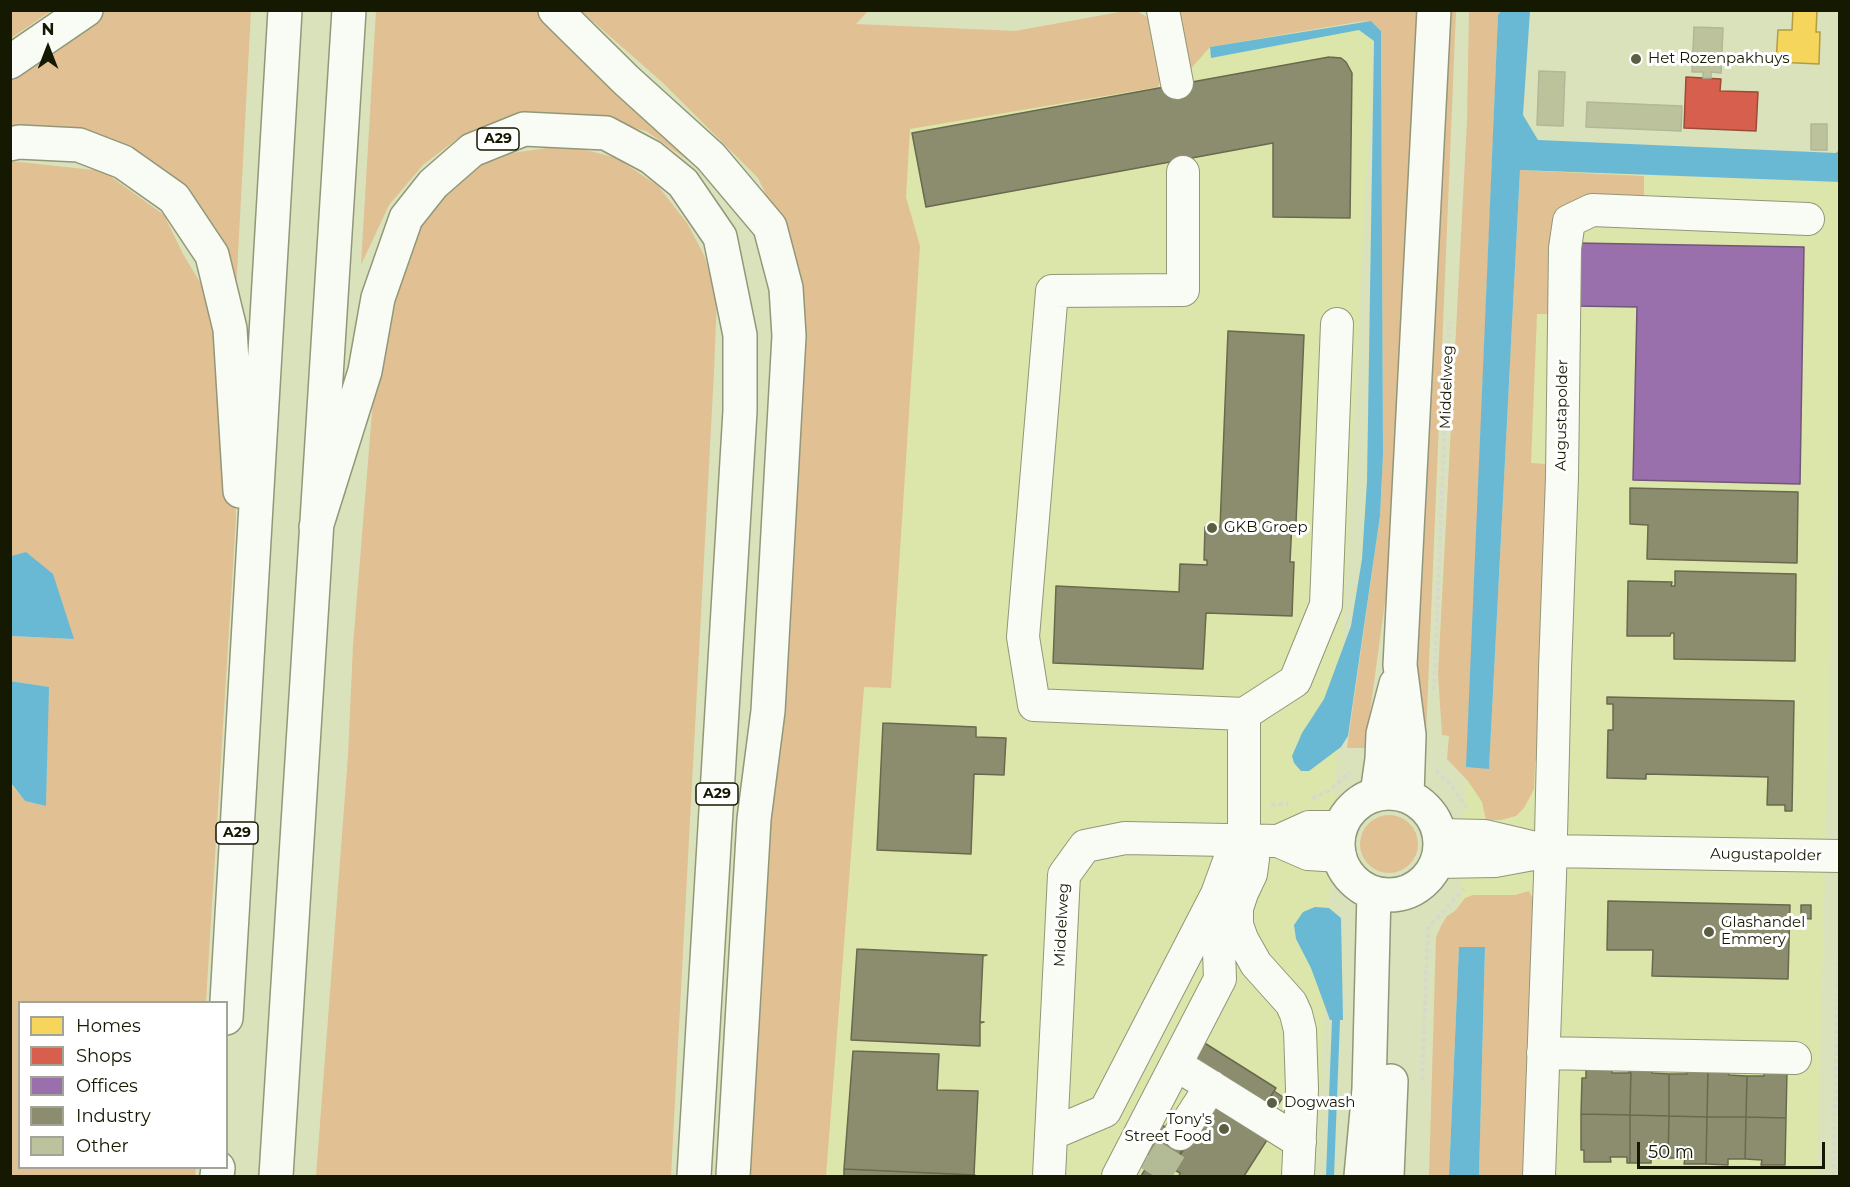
<!DOCTYPE html>
<html>
<head>
<meta charset="utf-8">
<style>
  body { margin:0 }
  #map { position:relative; width:1850px; height:1187px; overflow:hidden; background:#dae2bb; font-family:Montserrat,sans-serif }
  canvas { display:block }
  .frame { position:absolute; inset:0; border:12px solid #161901; pointer-events:none }
  .legend { position:absolute; left:18px; top:1001px; width:210px; height:168px; box-sizing:border-box; background:#fff; border:2px solid #a2a399; margin:0; padding:8px 10px; list-style:none; font-size:18px; color:#161901 }
  .legend li { display:flex; align-items:center; gap:12px; height:30px }
  .legend b { width:30px; border:2px solid #a2a399 }
  .north { position:absolute; left:18px; top:18px; width:60px; height:60px; -webkit-text-stroke:4px #fff; paint-order:stroke; rotate:0deg; font-size:16px; font-weight:700; line-height:24px; text-align:center; color:#161901 }
  .north::after { content:''; display:block; margin:auto; width:21px; height:27px; background:#161901; clip-path:polygon(50% 0,100% 100%,50% 72%,0 100%) }
  .scale { position:absolute; left:1637px; top:1142px; width:188px; height:27px; box-sizing:border-box; border:3px solid #161901; border-top:0; padding-left:8px; font-size:18px; line-height:21px; white-space:nowrap; color:#161901; -webkit-text-stroke:4px #fff; paint-order:stroke }
</style>
</head>
<body>
<div id="map">
<canvas width="1850" height="1187"></canvas>
<div class="frame"></div>
<ul class="legend">
<li><b style="height:16px;background:#f6d55c"></b>Homes</li>
<li><b style="height:16px;background:#d6604d"></b>Shops</li>
<li><b style="height:16px;background:#9970ab"></b>Offices</li>
<li><b style="height:16px;background:#8c8c6e"></b>Industry</li>
<li><b style="height:16px;background:#bbc29c"></b>Other</li>
</ul>
<div class="north">N</div>
<div class="scale">50 m</div>
</div>
<script>
const ctx = document.querySelector('canvas').getContext('2d');
ctx.lineJoin = 'round';
function fill(path, color) {
  ctx.fillStyle = color;
  ctx.fill(path, 'evenodd');
}
function poly(rows) {
  const path = new Path2D();
  for (const r of rows) {
    if (r.length === 3) {
      path.moveTo(r[0] + r[2], r[1]);
      path.arc(r[0], r[1], r[2], 0, 2 * Math.PI);
      continue;
    }
    path.moveTo(r[0], r[1]);
    for (let i = 2; i < r.length; i += 2) path.lineTo(r[i], r[i + 1]);
  }
  return path;
}
function trace(path, color, width, dash) {
  ctx.strokeStyle = color;
  ctx.lineWidth = width;
  ctx.lineCap = dash ? 'butt' : 'round';
  ctx.setLineDash(dash || []);
  ctx.stroke(path);
}
function drawText(font, color, halo, rows, align = 'center') {
  ctx.font = font + ' Montserrat,sans-serif';
  ctx.lineWidth = 6;
  ctx.setLineDash([]);
  ctx.textBaseline = 'middle';
  ctx.strokeStyle = halo;
  ctx.fillStyle = color;
  for (const [text, x, y, turn = 0] of rows) {
    ctx.save();
    ctx.translate(x, y);
    ctx.rotate((+turn || 0) * Math.PI / 180);
    ctx.textAlign = isNaN(turn) ? turn : align;
    if (halo) ctx.strokeText(text, 0, 0);
    ctx.fillText(text, 0, 0);
    ctx.restore();
  }
}
const built = poly([
  [1374,22,1316,1176,822,1176,868,91],
  [1520,170,1839,182,1839,316,1817,1176,1479,1176,1485,948,1459,947,1460,903,1466,767,1489,768]
]);
const green = poly([
  [11,10,51,10,51,11,11,38],
  [869,10,856,24,1015,31,1125,11,1137,11,1152,20,1163,69,1158,87,910,129,906,197,920,246,891,688,864,687,826,1176,745,1176,781,226,758,178,662,82,581,11],
  [1179,10,1419,11,1395,530,1365,748,1347,748,1380,516,1383,455,1381,31,1371,21,1357,22,1210,47,1186,74],
  [103,11,251,11,236,292,198,208,11,130,11,77],
  [376,11,537,11,585,62,692,159,696,166,646,131,603,120,505,118,457,139,423,165,389,205,361,265],
  [1446,11,1456,11,1426,735,1418,735,1416,640],
  [1469,11,1501,11,1498,15,1467,767,1489,768,1520,170,1644,176,1644,203,1583,203,1552,314,1537,314,1531,463,1545,464,1546,469,1555,481,1543,761,1535,761,1534,789,1524,808,1516,816,1501,820,1486,820,1482,802,1468,781,1447,759,1449,736,1442,735,1438,674,1467,121],
  [566,145,617,158,658,186,687,223,704,255,717,297,714,372,671,1176,316,1176,348,756,353,645,379,327,424,212,466,171,506,154],
  [10,161,103,171,164,215,183,254,219,314,228,362,236,517,206,1002,20,1002,20,1168,196,1168,195,1176,11,1176,10,783,25,801,46,806,48,687,11,681,11,636,74,639,26,552,11,556],
  [1389,844,29],
  [1529,891,1537,907,1525,1176,1479,1176,1485,948,1459,947,1449,1176,1429,1176,1436,937,1442,924,1447,916,1455,911,1465,898,1473,895,1515,895]
]);
const water = poly([
  [1501,11,1530,11,1523,115,1538,140,1836,153,1839,150,1840,182,1520,170,1489,769,1466,767,1498,15],
  [1371,21,1381,31,1383,455,1380,516,1348,736,1341,747,1309,771,1301,771,1294,763,1292,756,1302,733,1324,699,1351,626,1362,559,1367,481,1374,41,1359,30,1211,58,1210,47],
  [26,552,53,574,74,639,11,636,11,556],
  [10,681,49,687,46,806,25,801,11,783],
  [1315,907,1329,908,1341,918,1343,1020,1330,1020,1311,968,1296,939,1294,925,1303,912],
  [1459,947,1485,947,1479,1176,1449,1176]
]);
const homes = poly([
  [1793,10,1817,11,1816,32,1820,32,1819,64,1776,62,1778,30,1792,30,1793,10]
]);
const shops = poly([
  [1686,77,1721,79,1720,91,1758,92,1756,131,1684,128,1686,77]
]);
const offices = poly([
  [1576,243,1804,247,1800,484,1633,480,1637,307,1575,306,1576,243]
]);
const industry = poly([
  [1329,57,1341,58,1346,62,1352,73,1350,218,1273,217,1273,143,926,207,912,133,1329,57],
  [1228,331,1304,335,1296,523,1292,522,1290,562,1294,562,1292,616,1206,613,1203,669,1053,663,1056,586,1179,592,1180,564,1207,565,1207,560,1204,560,1205,527,1220,527,1228,331],
  [1630,488,1798,492,1797,563,1647,559,1648,525,1630,524,1630,488],
  [1675,571,1796,574,1795,661,1674,659,1674,633,1671,633,1670,636,1627,636,1628,581,1672,582,1671,586,1675,586,1675,571],
  [1607,697,1794,701,1792,811,1785,811,1785,805,1767,805,1768,777,1646,774,1646,779,1607,778,1608,730,1613,730,1613,704,1607,704,1607,697],
  [883,723,976,727,976,737,1006,738,1004,775,974,774,971,854,877,850,883,723],
  [1608,901,1790,905,1788,979,1652,976,1653,950,1607,950,1608,901],
  [1801,905,1811,905,1811,919,1801,918,1801,905],
  [857,949,987,955,983,956,980,1022,984,1022,980,1023,980,1046,851,1040,857,949],
  [1203,1042,1276,1088,1262,1110,1189,1064,1203,1042],
  [853,1051,939,1054,937,1090,978,1091,974,1175,844,1169,853,1051],
  [1586,1066,1612,1069,1612,1073,1629,1073,1629,1068,1631,1068,1630,1115,1581,1114,1582,1078,1586,1078,1586,1066],
  [1631,1068,1652,1070,1652,1073,1669,1074,1669,1116,1630,1115,1631,1068],
  [1708,1069,1729,1071,1729,1075,1747,1076,1746,1117,1707,1117,1708,1069],
  [1708,1069,1707,1117,1669,1116,1669,1074,1687,1074,1687,1070,1708,1069],
  [1787,1071,1786,1118,1746,1117,1747,1076,1764,1076,1764,1072,1787,1071],
  [1274,1091,1283,1097,1271,1116,1262,1110,1274,1091],
  [1211,1105,1267,1140,1244,1176,1179,1176,1180,1173,1171,1168,1211,1105],
  [1581,1114,1630,1115,1630,1163,1627,1163,1627,1157,1610,1157,1611,1162,1584,1162,1584,1150,1581,1150,1581,1114],
  [1630,1115,1669,1116,1668,1158,1651,1158,1651,1163,1630,1163,1630,1115],
  [1669,1116,1707,1117,1706,1164,1684,1164,1685,1158,1668,1158,1669,1116],
  [1707,1117,1746,1117,1745,1159,1728,1159,1728,1165,1706,1164,1707,1117],
  [1746,1117,1786,1118,1785,1165,1761,1165,1762,1160,1745,1159,1746,1117],
  [1156,1122,1190,1140,1166,1176,1141,1176,1153,1157,1142,1150,1156,1122],
  [844,1169,974,1175,977,1176,844,1176,844,1169]
]);
const stream = poly([
  [1330,1176,1336,1020]
]);
const building = poly([
  [1694,27,1723,28,1721,73,1711,72,1711,78,1703,78,1703,72,1692,72,1694,27],
  [1539,71,1565,72,1563,126,1537,125,1539,71],
  [1587,102,1682,106,1681,131,1586,127,1587,102],
  [1811,124,1827,124,1827,150,1811,150,1811,124]
]);
const minorTunnel = poly([
  [1154,1176,1180,1134]
]);
const path = poly([
  [1434,690,1449,322],
  [1436,770,1450,784,1467,808],
  [1312,798,1329,791,1350,772],
  [1271,805,1288,804],
  [1422,1080,1428,928,1464,889],
  [1833,1176,1840,890]
]);
const minor = poly([
  [1163,10,1177,83],
  [1183,172,1183,290,1052,291,1023,637,1034,705,1244,714],
  [1439,835,1485,836,1540,849],
  [1244,840,1253,859,1251,874,1242,893,1237,908,1237,925,1242,939,1256,964,1291,1003,1296,1014,1300,1030,1302,1089,1298,1176],
  [1278,841,1309,827,1341,827],
  [1437,862,1495,861,1549,851,1840,856],
  [1543,1053,1795,1058],
  [1188,1072,1300,1142],
  [1051,1134,1105,1111,1217,894,1229,861,1244,840,1244,714,1295,681,1326,605,1337,324],
  [1180,1134,1211,1086],
  [1049,1176,1064,875,1085,846,1125,838,1278,841,1308,854,1340,856],
  [1118,1176,1220,979,1217,895],
  [1539,1176,1550,877,1555,669,1562,477,1565,248,1569,221,1592,210,1808,219]
]);
const major = poly([
  [1389,844,51],
  [1377,794,1382,759,1383,734,1396,684],
  [1407,796,1409,735,1400,665,1434,10],
  [1361,1176,1369,1089,1374,893],
  [1387,1176,1391,1081]
]);
const highway = poly([
  [555,10,626,80,711,157,770,227,786,288,789,336,768,711,754,819,733,1176],
  [10,62,86,10],
  [10,144,19,142,79,145,123,162,174,198,212,255,230,329,240,491],
  [316,527,365,371,378,298,406,218,433,184,472,150,524,129,606,133,651,157,683,183,720,237,740,335,740,411,694,1176],
  [226,1018,285,10],
  [217,1176,218,1168],
  [276,1176,349,10]
]);
const markers = [
  [1636,59,6,"#5b5f42"],
  [1212,528,6,"#5b5f42"],
  [1709,932,6,"#5b5f42"],
  [1272,1103,6,"#5b5f42"],
  [1224,1129,6,"#5b5f42"]
];
const shields = [
  [498,139,42],
  [717,794,42],
  [237,833,42]
];
const shieldNames = [
  ["A29",498,139],
  ["A29",717,794],
  ["A29",237,833]
];
const poiNames = [
  ["Het Rozenpakhuys",1648,59],
  ["GKB Groep",1224,528],
  ["Glashandel",1721,923],
  ["Emmery",1721,940],
  ["Dogwash",1284,1103],
  ["Tony's",1212,1120,"right"],
  ["Street Food",1212,1137,"right"]
];
const streetNames = [
  ["Middelweg",1447,387,-88],
  ["Augustapolder",1562,415,-89],
  ["Augustapolder",1766,855,1],
  ["Middelweg",1062,925,-87]
];
fill(built, '#dce6aa');
fill(green, '#e1c094');
fill(water, '#69b9d5');
fill(homes, '#f6d55c');
trace(homes, '#b39d41', 1.5);
fill(shops, '#d6604d');
trace(shops, '#9c4b36', 1.5);
fill(offices, '#9970ab');
trace(offices, '#725678', 1.5);
fill(industry, '#8c8c6e');
trace(industry, '#696a4d', 1.5);
trace(stream, '#69b9d5', 8);
fill(building, '#bbc29c');
trace(building, '#b1b798', 1.5);
trace(minorTunnel, '#b3ba96', 32, [32, 16]);
trace(minor, '#919778', 34);
trace(major, '#919778', 36);
trace(highway, '#919778', 36);
trace(path, '#d6d9cc', 4, [4.5, 3]);
trace(minor, '#f9fbf5', 32);
trace(major, '#f9fbf5', 33);
trace(highway, '#f9fbf5', 33);
for (const [x, y, r, color] of markers) {
  const dot = new Path2D();
  dot.arc(x, y, r, 0, 2 * Math.PI);
  ctx.fillStyle = color;
  ctx.fill(dot);
  trace(dot, '#fff', 2);
}
for (const [x, y, w] of shields) {
  const box = new Path2D();
  box.roundRect(x - w / 2, y - 11, w, 22, 4.5);
  ctx.fillStyle = '#fff';
  ctx.fill(box);
  trace(box, '#161901', 1.5);
}
drawText('bold 14px', '#161901', null, shieldNames);
drawText('15px', '#161901', '#fff', poiNames, 'left');
drawText('15px', '#161901', '#fff', streetNames);
</script>
</body>
</html>
